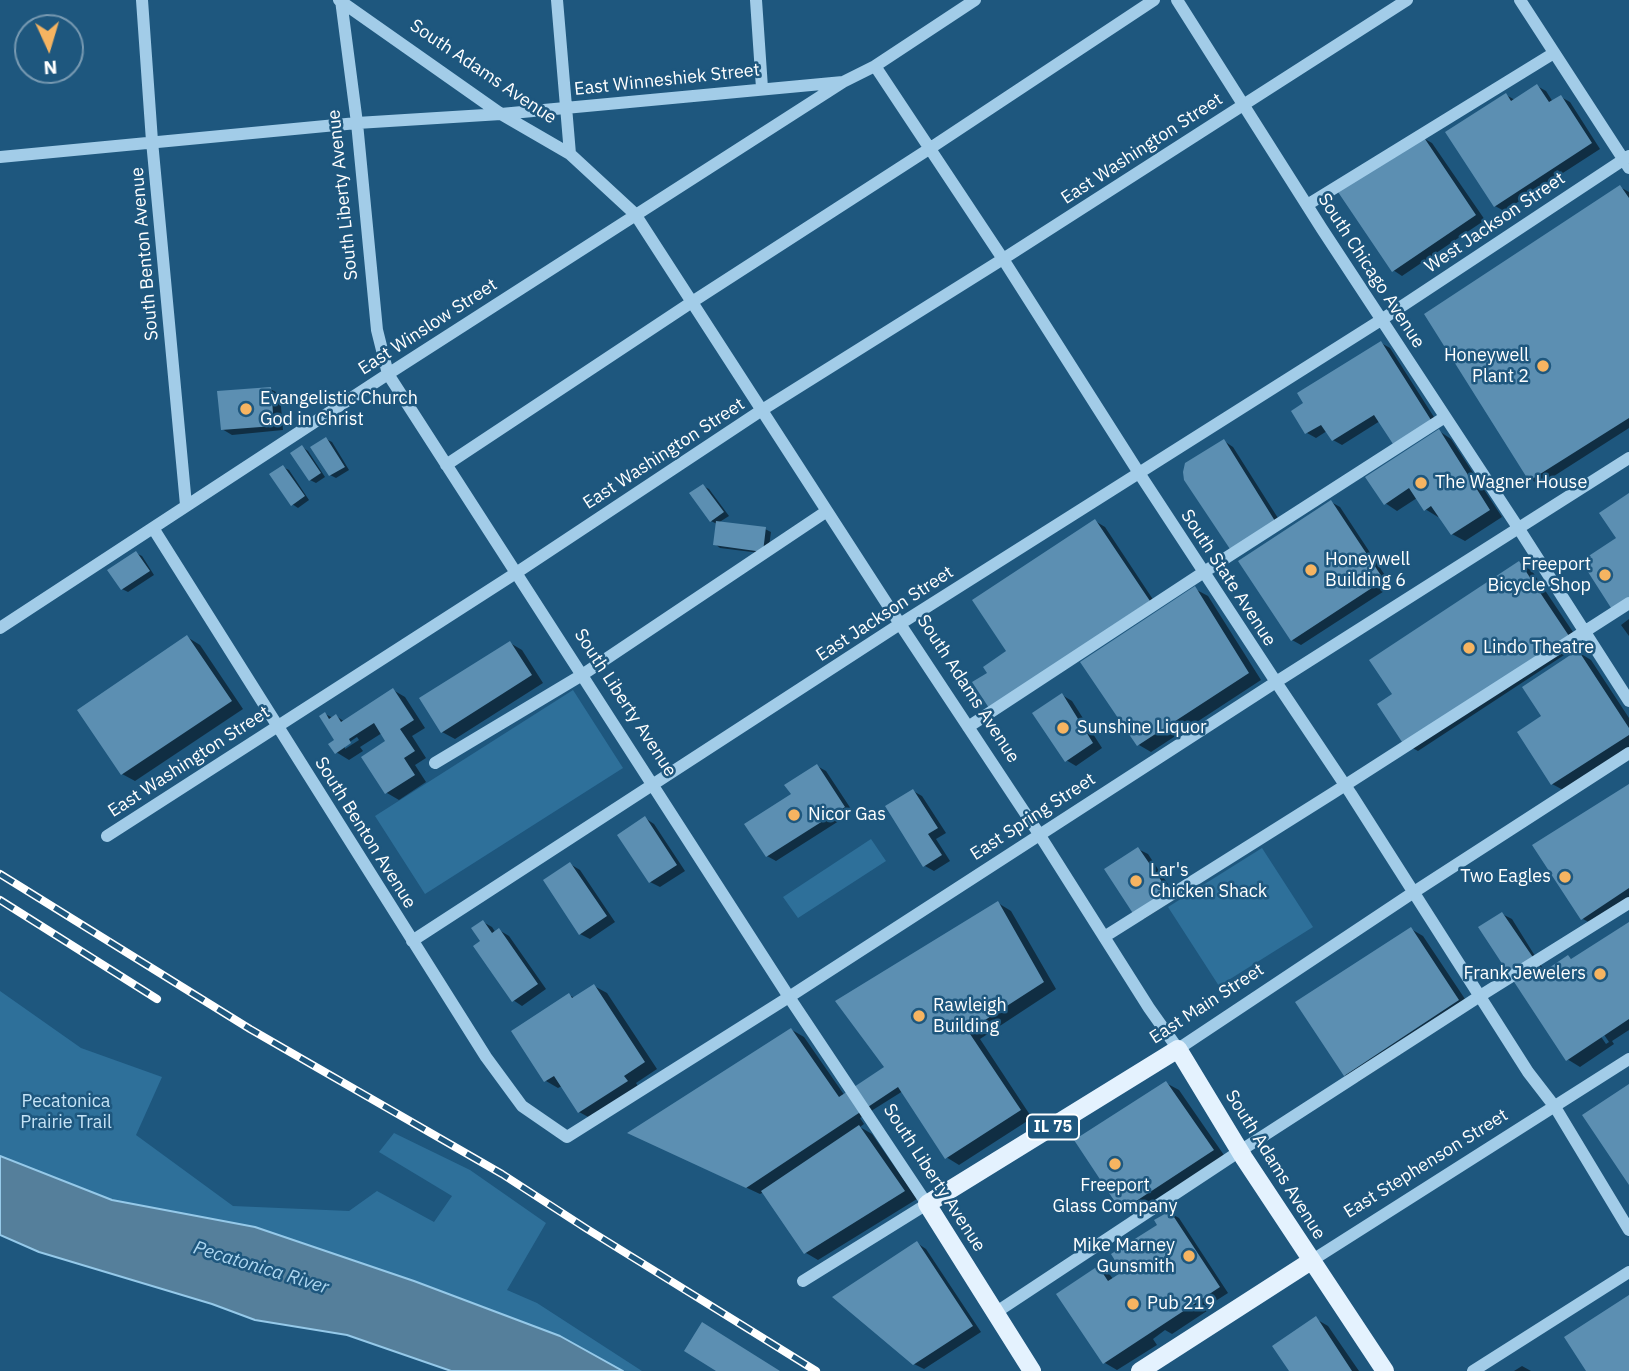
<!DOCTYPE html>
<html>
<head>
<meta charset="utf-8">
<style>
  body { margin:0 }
  #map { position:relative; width:1629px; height:1371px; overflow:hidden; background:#1e577e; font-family:"IBM Plex Sans",sans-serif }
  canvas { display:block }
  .north { position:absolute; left:14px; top:14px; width:70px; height:70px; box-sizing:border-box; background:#1e577e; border:2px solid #789ab2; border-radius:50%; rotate:176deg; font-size:19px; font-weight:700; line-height:28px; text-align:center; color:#fff }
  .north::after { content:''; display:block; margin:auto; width:24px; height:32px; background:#f6b461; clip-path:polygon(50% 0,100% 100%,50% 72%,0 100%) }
</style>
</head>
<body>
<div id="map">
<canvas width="1629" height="1371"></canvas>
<div class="north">N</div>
</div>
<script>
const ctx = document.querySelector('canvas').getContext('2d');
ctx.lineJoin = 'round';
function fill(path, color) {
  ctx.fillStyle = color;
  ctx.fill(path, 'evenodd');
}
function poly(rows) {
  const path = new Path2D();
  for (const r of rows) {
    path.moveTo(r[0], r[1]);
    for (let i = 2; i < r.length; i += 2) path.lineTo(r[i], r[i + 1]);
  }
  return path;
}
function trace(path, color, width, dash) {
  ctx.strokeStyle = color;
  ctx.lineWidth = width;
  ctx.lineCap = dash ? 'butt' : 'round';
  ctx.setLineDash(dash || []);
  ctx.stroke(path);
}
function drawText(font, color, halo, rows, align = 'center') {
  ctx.font = font + ' "IBM Plex Sans",sans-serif';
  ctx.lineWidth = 5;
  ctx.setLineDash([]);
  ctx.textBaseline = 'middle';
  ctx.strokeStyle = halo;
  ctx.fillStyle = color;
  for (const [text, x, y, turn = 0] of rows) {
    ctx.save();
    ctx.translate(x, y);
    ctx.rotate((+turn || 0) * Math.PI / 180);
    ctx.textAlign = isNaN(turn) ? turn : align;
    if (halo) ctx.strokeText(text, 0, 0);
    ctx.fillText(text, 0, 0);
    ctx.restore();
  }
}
const green = poly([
  [573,690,623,768,425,894,375,816],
  [871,839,886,861,798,918,783,897],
  [1262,848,1313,927,1219,986,1168,907],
  [0,991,81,1048,162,1077,136,1135,233,1206,349,1211,377,1191,434,1222,452,1196,379,1152,394,1133,470,1170,546,1223,507,1290,537,1303,642,1371,623,1371,560,1336,414,1281,255,1227,112,1200,0,1156]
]);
const water = poly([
  [0,1156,112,1200,255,1227,414,1281,560,1336,623,1371,451,1371,347,1335,255,1320,212,1304,39,1252,0,1235,0,1156]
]);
const shadow = poly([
  [1537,86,1546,91,1553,102,1561,97,1570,102,1600,149,1504,211,1495,206,1506,95,1515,100],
  [1423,138,1432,143,1485,220,1402,276,1393,270],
  [1620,187,1629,192,1629,428,1540,485,1530,479],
  [1381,343,1390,348,1439,425,1380,421,1342,445,1333,440,1327,431,1316,438,1307,433],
  [270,389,280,394,283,430,232,435,222,429],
  [1439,431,1451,439,1502,517,1465,541,1452,534,1440,516,1438,517,1425,509,1417,498,1397,511,1385,503],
  [326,439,332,442,349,470,336,478,330,475],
  [1224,441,1233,447,1283,526,1185,479],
  [302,447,308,451,325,477,316,483,310,480],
  [283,467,289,470,309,500,298,508,292,504],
  [703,486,709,489,729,516,718,523,765,529,771,532,768,554,720,548,715,544,717,524,711,521],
  [1331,502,1340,507,1392,586,1301,645,1292,640],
  [1095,521,1105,527,1158,607,989,673,1009,652],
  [136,553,142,556,154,575,128,592,122,589],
  [1519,563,1532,571,1581,644,1418,751,1405,744,1394,695],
  [1195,589,1208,596,1261,680,1151,752,1139,745],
  [1629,619,1629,636,1621,625],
  [187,637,200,645,243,709,135,781,122,774],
  [510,643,522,650,543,683,455,739,442,732],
  [1578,652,1591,660,1629,718,1629,750,1565,791,1552,784,1544,717],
  [393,690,405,697,425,728,412,736,426,758,415,765,426,782,399,800,387,793,388,741,382,733,360,747,363,751,349,760,336,752,336,740,325,714,333,718,336,716,345,722],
  [357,737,359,740,345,749,345,745],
  [1062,695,1072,701,1102,748,1076,766,1066,760],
  [817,766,826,771,853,812,776,861,767,856],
  [1629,786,1629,903,1592,924,1583,919],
  [913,791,922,796,946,833,936,839,950,861,934,871,925,866],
  [645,818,654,824,685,871,660,887,650,882],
  [1138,849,1148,854,1177,898,1144,919,1135,914],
  [570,864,580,870,615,922,590,939,580,934],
  [998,903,1011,911,1056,989,980,1039,1032,1118,959,1165,946,1157,903,1091,860,1118,864,1124,860,1127,872,1134,917,1199,818,1260,806,1253,764,1192,760,1194,642,1139,792,1030,804,1037,845,1096,886,1068],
  [1502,914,1512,919,1545,972,1568,957,1573,960,1629,924,1629,1030,1612,1041,1614,1044,1580,1067,1567,1059],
  [1559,975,1563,975,1609,1042,1606,1044],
  [483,922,492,927,496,933,499,930,509,936,546,989,522,1006,513,1000,482,942],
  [1411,929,1423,936,1471,1008,1358,1082,1345,1075],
  [594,986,607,993,657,1069,636,1083,639,1088,592,1119,579,1112,562,1086,558,1088,546,1081,569,995,575,998],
  [1166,1083,1179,1090,1226,1158,1167,1192,1131,1215,1122,1210],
  [1170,1213,1179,1218,1228,1293,1214,1302,1216,1305,1172,1334,1165,1330,1153,1339,1157,1345,1117,1370,1105,1363,1098,1268,1110,1275,1113,1279,1125,1272,1157,1227],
  [917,1243,926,1249,981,1332,924,1369,914,1364],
  [1316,1319,1328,1326,1359,1371,1291,1371],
  [1522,1366,1531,1371,1514,1371]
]);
const building = poly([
  [1537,84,1549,102,1561,95,1592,143,1494,207,1445,132,1506,93,1511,101],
  [1423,136,1476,215,1392,272,1338,192],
  [1620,185,1629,198,1629,418,1529,481,1424,314],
  [1381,341,1431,420,1393,444,1374,415,1332,441,1321,425,1305,434,1291,411,1303,403,1297,393],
  [271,387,274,426,221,430,217,391],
  [1439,429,1490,510,1451,535,1431,506,1424,511,1409,488,1384,505,1365,477],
  [326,437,345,467,329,476,310,447],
  [1224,439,1275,521,1230,549,1184,480,1183,472,1185,463],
  [302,445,321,473,309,481,290,453],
  [283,465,305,496,291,506,269,474],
  [703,484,724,512,710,522,689,493],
  [1629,493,1629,600,1613,611,1581,561,1616,538,1599,513],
  [1331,500,1384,580,1291,641,1238,561],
  [1095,519,1150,601,989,708,972,682,987,673,983,667,1006,651,972,600],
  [716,521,766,527,763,552,713,545],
  [136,551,150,571,121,590,107,570],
  [1519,561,1569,636,1404,745,1377,704,1392,694,1369,660],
  [1195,586,1249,673,1137,746,1080,662],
  [187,635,232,701,121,775,77,710],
  [510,641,532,675,441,733,419,698],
  [1578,650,1629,728,1629,735,1551,785,1517,732,1541,716,1522,687],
  [393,688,414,720,400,729,415,751,404,758,415,775,385,794,361,757,385,741,374,723,349,739,351,743,335,754,328,744,334,740,319,716,325,712,329,719,336,714,341,722],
  [1062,693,1093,743,1065,762,1032,713],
  [817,764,845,807,766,857,744,824,791,794,784,785],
  [1629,784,1629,888,1581,920,1532,845],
  [913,789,938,828,928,834,942,855,923,867,885,806],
  [645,816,677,865,649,883,617,835],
  [1138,847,1169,892,1134,915,1104,869],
  [570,862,607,916,579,935,543,880],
  [998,901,1044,982,968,1031,1021,1110,945,1159,898,1087,746,1188,627,1133,791,1028,839,1097,884,1067,835,1001],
  [1502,912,1543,972,1568,955,1571,959,1629,922,1629,1019,1566,1061,1478,927],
  [483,920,492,933,499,928,538,984,512,1002,473,946,480,941,471,928],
  [1411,927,1459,1000,1344,1076,1295,1002],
  [594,984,645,1062,624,1076,628,1081,578,1113,554,1076,544,1082,511,1031,569,993,572,998],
  [1166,1081,1214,1150,1121,1211,1074,1140],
  [1629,1084,1629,1185,1582,1115],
  [859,1125,905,1191,804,1254,761,1191],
  [1170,1211,1220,1287,1103,1364,1056,1294,1098,1266,1108,1281,1122,1272,1111,1254,1157,1225,1154,1220],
  [917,1241,973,1326,913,1365,832,1297],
  [1629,1295,1629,1371,1586,1371,1564,1337],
  [1316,1316,1352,1371,1289,1371,1272,1346],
  [702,1322,780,1371,716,1371,684,1351]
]);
const minor = poly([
  [142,0,152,141,186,505],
  [339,0,501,114,570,154,635,214,900,624,1039,834,1149,1008,1178,1049,1414,892,1629,753],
  [341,0,357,123,377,330,388,374,789,997,927,1204,803,1281],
  [557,0,570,154],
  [756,0,762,88],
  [1177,0,1322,229,1519,529,1629,701],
  [1520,0,1629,168],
  [875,66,1003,259,1139,473,1276,682,1351,794,1528,1072,1555,1107,1629,1230],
  [0,157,357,123,501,114,843,82,875,66,975,0],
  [1307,205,1554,53],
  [446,465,692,302,929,149,1154,0],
  [153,528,486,1057,522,1106,567,1137,789,997,1276,682,1629,458],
  [0,628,388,374,843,82],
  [968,727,1204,572,1445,417],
  [435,763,582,675,827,511],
  [107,836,516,573,762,410,1003,259,1407,0],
  [1104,937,1333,793,1629,603],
  [412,941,900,624,1381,320,1629,156],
  [1311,1261,1629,1059],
  [995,1313,1240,1151,1480,996,1629,903],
  [1473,1371,1629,1272]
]);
const major = poly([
  [1032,1371,927,1204,1178,1049,1244,1158,1385,1371],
  [1140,1371,1311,1261]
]);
const rail = poly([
  [0,874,250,1029,502,1174,587,1229,816,1371],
  [0,900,157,999]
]);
const markers = [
  [1543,366,7,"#f6b461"],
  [246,409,7,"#f6b461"],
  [1421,483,7,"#f6b461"],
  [1311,570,7,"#f6b461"],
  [1605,575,7,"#f6b461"],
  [1469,648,7,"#f6b461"],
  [1063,728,7,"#f6b461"],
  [794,815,7,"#f6b461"],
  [1565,877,7,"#f6b461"],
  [1136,881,7,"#f6b461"],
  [1600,974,7,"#f6b461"],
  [919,1016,7,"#f6b461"],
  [1115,1164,7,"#f6b461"],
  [1189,1256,7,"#f6b461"],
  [1133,1304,7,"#f6b461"]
];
const shields = [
  [1053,1127,52]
];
const shieldNames = [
  ["IL 75",1053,1127]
];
const streetNames = [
  ["South Adams Avenue",483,72,34],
  ["East Winneshiek Street",667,80,-6],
  ["East Washington Street",1142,149,-33],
  ["South Liberty Avenue",343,195,-96],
  ["West Jackson Street",1495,223,-34],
  ["South Benton Avenue",145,254,-95],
  ["South Chicago Avenue",1371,271,57],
  ["East Winslow Street",428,327,-33],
  ["East Washington Street",664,454,-33],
  ["South State Avenue",1228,578,57],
  ["East Jackson Street",885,614,-33],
  ["South Adams Avenue",968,689,57],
  ["South Liberty Avenue",625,703,57],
  ["East Washington Street",189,762,-33],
  ["East Spring Street",1033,817,-33],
  ["South Benton Avenue",365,833,58],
  ["East Main Street",1207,1004,-33],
  ["East Stephenson Street",1426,1164,-32],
  ["South Adams Avenue",1275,1165,58],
  ["South Liberty Avenue",934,1178,57]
];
const poiNames = [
  ["Honeywell",1529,356,"right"],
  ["Plant 2",1529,377,"right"],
  ["Evangelistic Church",260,399],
  ["God in Christ",260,420],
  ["The Wagner House",1435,483],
  ["Honeywell",1325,560],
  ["Building 6",1325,581],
  ["Freeport",1591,565,"right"],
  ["Bicycle Shop",1591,586,"right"],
  ["Lindo Theatre",1483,648],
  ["Sunshine Liquor",1077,728],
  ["Nicor Gas",808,815],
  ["Lar's",1150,871],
  ["Chicken Shack",1150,892],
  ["Two Eagles",1551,877,"right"],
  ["Frank Jewelers",1586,974,"right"],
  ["Rawleigh",933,1006],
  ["Building",933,1027],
  ["Freeport",1115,1186,"center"],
  ["Glass Company",1115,1207,"center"],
  ["Mike Marney",1175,1246,"right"],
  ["Gunsmith",1175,1267,"right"],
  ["Pub 219",1147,1304]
];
const parkNames = [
  ["Pecatonica",66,1102],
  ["Prairie Trail",66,1123]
];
const waterNames = [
  ["Pecatonica River",261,1268,17]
];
fill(green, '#2e709a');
fill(water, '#557f9b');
trace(water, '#95c9e9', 2);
fill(shadow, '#0007');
fill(building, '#5c8fb2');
trace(minor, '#a2cce8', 12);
trace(major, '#e4f2fe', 18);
trace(rail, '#fff', 8);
trace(rail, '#1e577e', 5, [16]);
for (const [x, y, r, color] of markers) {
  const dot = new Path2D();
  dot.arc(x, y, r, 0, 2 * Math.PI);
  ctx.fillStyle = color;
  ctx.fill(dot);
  trace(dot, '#1e577e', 2.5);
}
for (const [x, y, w] of shields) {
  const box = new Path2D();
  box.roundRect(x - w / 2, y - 12.5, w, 25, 5);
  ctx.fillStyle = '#1e577e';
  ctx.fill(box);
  trace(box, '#fff', 2);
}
drawText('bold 16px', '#fff', null, shieldNames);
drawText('18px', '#fff', '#1e577e', streetNames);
drawText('18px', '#fff', '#1e577e', poiNames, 'left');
drawText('18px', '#c5e3f6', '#1e577e', parkNames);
drawText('italic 19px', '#add6f0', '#1e577e', waterNames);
</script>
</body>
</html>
